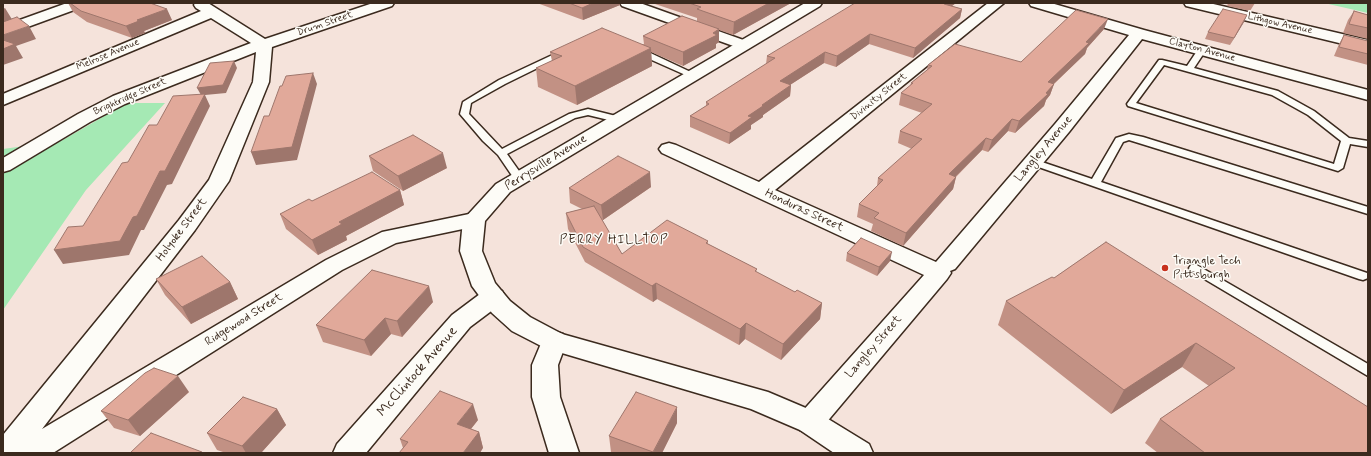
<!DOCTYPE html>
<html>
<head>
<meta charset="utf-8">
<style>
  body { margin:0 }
  #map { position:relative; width:1371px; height:456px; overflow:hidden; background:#f5e3db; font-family:Mynerve,sans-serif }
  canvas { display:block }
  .frame { position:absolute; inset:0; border:4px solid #3b2a1e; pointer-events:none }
</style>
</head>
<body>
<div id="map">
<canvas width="1371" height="456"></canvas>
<div class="frame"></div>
</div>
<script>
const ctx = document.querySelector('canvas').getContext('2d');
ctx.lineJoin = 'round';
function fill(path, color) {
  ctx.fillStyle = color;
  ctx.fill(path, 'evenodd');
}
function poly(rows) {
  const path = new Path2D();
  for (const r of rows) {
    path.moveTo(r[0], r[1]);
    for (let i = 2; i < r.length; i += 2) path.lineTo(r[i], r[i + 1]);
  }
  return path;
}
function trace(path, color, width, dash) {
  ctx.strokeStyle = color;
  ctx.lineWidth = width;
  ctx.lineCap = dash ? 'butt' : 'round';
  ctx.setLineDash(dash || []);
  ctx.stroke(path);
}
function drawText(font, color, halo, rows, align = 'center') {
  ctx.font = font + ' Mynerve,sans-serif';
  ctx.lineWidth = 3;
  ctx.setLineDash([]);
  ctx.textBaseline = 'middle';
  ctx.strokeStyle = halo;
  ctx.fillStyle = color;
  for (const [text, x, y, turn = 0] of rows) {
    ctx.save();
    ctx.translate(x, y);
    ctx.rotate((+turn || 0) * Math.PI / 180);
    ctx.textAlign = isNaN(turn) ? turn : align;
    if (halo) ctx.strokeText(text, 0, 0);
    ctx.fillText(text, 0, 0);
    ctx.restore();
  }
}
const green = poly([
  [1324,3,1368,3,1368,13],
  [127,103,165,103,86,190,3,310,3,149,61,141]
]);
const service = poly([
  [1199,48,1202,48,1206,50,1194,68,1278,91,1314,111,1349,138,1368,141,1368,147,1350,144,1343,168,1338,171,1128,106,1127,104,1159,60,1162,60,1187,66,1199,48],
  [1164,65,1272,95,1308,115,1341,141,1334,164,1136,103,1164,65],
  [636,49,642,49,697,75,693,77,690,77,636,53,636,49],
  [563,50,567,52,566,54,505,84,471,103,469,114,502,149,569,114,588,109,620,117,622,119,617,122,588,115,575,118,507,154,524,178,519,181,515,180,498,155,483,141,460,114,463,102,499,80,563,50],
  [1129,134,1143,137,1368,207,1368,214,1129,140,1123,142,1101,182,1367,273,1368,278,1363,280,1359,279,1030,164,1028,162,1033,159,1036,160,1092,179,1116,138,1129,134],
  [1195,264,1368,364,1368,376,1191,271,1189,268,1191,265,1195,264]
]);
const minor = poly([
  [67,3,87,3,85,6,3,36,3,26,67,3],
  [195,3,208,3,265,39,373,3,394,3,392,6,272,47,269,82,229,181,195,230,42,429,326,260,382,232,474,213,482,215,485,220,482,225,396,243,342,270,53,453,3,453,3,435,179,220,209,180,253,82,256,52,125,104,90,122,10,170,3,172,3,158,78,114,113,96,251,43,211,18,3,105,3,94,201,11,196,8,194,5,195,3],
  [620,3,640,3,749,42,752,45,749,48,744,50,739,48,622,6,620,3],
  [988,3,1004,3,775,190,936,262,1055,124,1129,35,1031,6,1029,3,1051,3,1144,30,1368,90,1368,100,1142,39,1069,132,955,269,950,271,951,273,947,279,820,430,810,434,800,430,796,422,800,414,924,275,662,153,659,149,662,145,669,143,676,145,759,182,988,3],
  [1184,3,1209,3,1368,40,1368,50,1186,6,1184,3],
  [493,288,502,291,505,297,502,303,470,327,366,453,333,453,337,444,452,315,484,291,493,288],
  [554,331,563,334,567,341,558,365,560,397,579,453,549,453,532,397,532,365,545,334,554,331]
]);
const tertiary = poly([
  [805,3,822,3,820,6,510,192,485,221,482,251,495,283,510,301,530,317,562,334,768,392,820,414,869,444,873,453,834,453,800,430,751,409,545,348,512,331,492,313,472,286,460,251,463,220,496,184,805,3]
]);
const wall = poly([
  [68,3,150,3,172,20,144,31,145,33,132,38,87,22,73,12],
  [537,3,620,3,620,5,583,20],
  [652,3,791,3,733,35,719,30,719,42,716,44,716,48,683,66,651,52,652,66,577,105,538,87,536,68,552,61,550,52,644,44,643,36,697,22,697,18],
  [956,3,952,6,962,9,960,18,913,58,869,44,836,67,824,63,790,85,791,85,790,96,763,115,763,117,751,125,751,129,729,144,690,127,690,116,706,106,706,102,766,64,767,56],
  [1228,3,1255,3,1250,11,1227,6],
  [1354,11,1368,15,1368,39,1343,33,1348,20],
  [1244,22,1230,45,1205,39,1208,32],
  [1104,29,1087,48,1085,54,1054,84,1050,95,1046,100,1044,106,1015,133,1008,131,988,152,982,150,956,177,953,189,903,246,871,231,873,224,857,217,859,204,877,186,878,178,912,149,898,143,900,131,922,113,899,105,901,93,910,86,911,83,927,70,928,65,1021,62],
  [1344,35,1368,41,1368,65,1334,56,1339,44],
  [369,156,447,168,403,191,373,171],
  [651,187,603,220,602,220,622,254,708,241,708,244,757,269,756,272,795,292,822,303,820,319,781,360,745,339,739,345,657,299,653,302,585,262,568,229,566,213,582,209,570,203,569,188],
  [400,190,404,205,346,236,347,240,318,255,286,229,280,214,312,201],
  [1106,242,1368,453,1158,453,1145,443,1160,419,1209,386,1182,367,1111,414,998,325,1006,301,1054,278],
  [847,253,890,261,877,276,846,261],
  [156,279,230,282,238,299,191,324,165,295],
  [433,302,402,337,391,334,371,356,323,342,316,325],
  [189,392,140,436,114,428,101,411],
  [277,409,286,425,261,453,226,453,217,450,207,433],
  [478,420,471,429,479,432,483,448,403,448,400,439],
  [677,423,662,453,613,453,611,452,609,436]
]);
const shadedWall = poly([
  [593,3,620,3,620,5,583,20,582,8],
  [769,3,791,3,733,35,734,22],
  [945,3,956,3,942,13],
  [5,8,13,21,3,25,3,9],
  [167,9,172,20,144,31,145,33,132,38,126,26,137,20],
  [962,9,960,18,913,58,915,48],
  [1247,15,1244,22,1230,45,1234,38],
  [1108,19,1104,29,1087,48,1085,54,1044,93,1048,82],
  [29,26,36,39,16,46,23,58,3,65,3,35],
  [719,29,719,42,716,44,716,48,683,66,683,52,713,33],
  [870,34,869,44,836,67,837,56],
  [651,48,652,66,577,105,575,86],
  [825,52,824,63,779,92,780,81],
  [234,61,237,68,226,93,205,95,210,106,172,184,167,185,144,230,141,230,129,255,63,264,54,250,133,217,201,95,197,88],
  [313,73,317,84,297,160,256,165,251,152],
  [1054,84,1050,95,1046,100,1044,106,1015,133,1019,121],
  [791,85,790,96,763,115,763,117,751,125,751,129,729,144,730,133,748,116,762,105],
  [1012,119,1008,131,988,152,992,140],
  [986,138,982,150,946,186,949,174],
  [443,153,447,168,403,191,398,176],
  [650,172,651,187,603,220,601,205],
  [956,177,953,189,903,246,906,233],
  [400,190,404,205,346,236,347,240,318,255,312,240,339,222],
  [892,252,890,261,877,276,879,267],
  [230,282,238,299,191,324,182,307],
  [656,283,657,299,653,302,652,286],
  [429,286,433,302,402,337,397,321],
  [822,303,820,319,781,360,783,344],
  [385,318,391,334,371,356,364,340],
  [746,323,745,339,739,345,740,329],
  [1196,343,1182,367,1111,414,1124,390],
  [178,376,189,392,140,436,128,420],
  [473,404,478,420,462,440,457,424],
  [677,407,677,423,662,453,653,453],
  [277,409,286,425,261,453,246,453,242,446],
  [479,432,483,448,480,453,463,453]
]);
const building = poly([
  [70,3,150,3,167,9,137,20,139,21,126,26,81,11,70,3],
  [569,3,593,3,582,8,569,3],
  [689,3,769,3,734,22,697,9,701,7,689,3],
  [855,3,945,3,944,4,962,9,915,48,870,34,837,56,825,52,780,81,791,85,762,105,763,106,748,116,752,117,730,133,690,116,709,104,706,102,775,58,767,56,855,3],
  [1223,9,1247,15,1234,38,1208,32,1223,9],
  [1076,10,1108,19,1086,42,1089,43,1048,82,1054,84,1046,93,1048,94,1019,121,1012,119,992,140,986,138,949,174,956,177,906,233,874,218,879,213,859,204,883,180,878,178,922,139,900,131,932,104,901,93,913,83,911,83,932,66,928,65,955,44,1021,62,1076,10],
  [1354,11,1368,15,1368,28,1349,24,1354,11],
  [682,16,719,29,713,33,717,35,683,52,643,36,682,16],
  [17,17,29,26,3,35,3,22,17,17],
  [602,28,651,48,575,86,536,68,562,56,550,52,602,28],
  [1344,35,1368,41,1368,54,1339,47,1344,35],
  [3,40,15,44,3,49,3,40],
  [234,61,223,85,197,88,210,63,234,61],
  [313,73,292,147,251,152,264,116,269,116,280,86,282,86,286,76,313,73],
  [205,94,165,171,160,171,137,216,133,217,120,241,54,250,68,227,83,226,122,163,128,162,149,125,157,125,173,96,205,94],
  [413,135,443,153,398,176,369,156,413,135],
  [618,156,650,172,601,205,569,188,618,156],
  [372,172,400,190,339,222,342,224,312,240,280,214,309,199,312,201,372,172],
  [594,206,622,254,667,220,708,241,706,243,757,269,755,271,795,292,797,290,822,303,783,344,746,323,740,329,656,283,652,286,583,247,566,213,594,206],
  [861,238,892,252,879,267,847,253,861,238],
  [1106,242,1368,407,1368,453,1205,453,1160,419,1235,368,1196,343,1124,390,1006,301,1052,277,1054,278,1106,242],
  [202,256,230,282,182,307,156,279,202,256],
  [372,270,429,286,397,321,385,318,364,340,316,325,372,270],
  [154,368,178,376,128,420,101,411,145,373,154,368],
  [440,391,473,404,457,424,479,432,463,453,399,453,408,442,400,439,440,391],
  [636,392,677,407,653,452,609,436,636,392],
  [243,397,277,409,242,446,207,433,243,397],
  [151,433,202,452,201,453,130,453,151,433]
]);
const markers = [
  [1165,268,4,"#c8321e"]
];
const farStreetnames = [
  ["Drum Street",325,24,-19],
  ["Lithgow Avenue",1280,24,13],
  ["Clayton Avenue",1202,50,15],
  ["Melrose Avenue",108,55,-23],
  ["Brightridge Street",130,97,-24],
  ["Divinity Street",879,97,-39]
];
const streetNames = [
  ["Langley Avenue",1044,149,-50],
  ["Perrysville Avenue",546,163,-32],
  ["Honduras Street",804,211,25],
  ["Holyoke Street",182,230,-53],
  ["Ridgewood Street",244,320,-32],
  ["Langley Street",874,347,-49]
];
const poiNames = [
  ["Triangle Tech",1173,261],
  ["Pittsburgh",1173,275]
];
const neighbourhoodNames = [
  ["PERRY HILLTOP",614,240]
];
const nearStreetnames = [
  ["McClintock Avenue",418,372,-49]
];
fill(green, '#a5e9b4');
trace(service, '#3b2a1e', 3);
trace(minor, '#3b2a1e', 3);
trace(tertiary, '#3b2a1e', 3);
fill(service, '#fdfcf7');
fill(minor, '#fdfcf7');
fill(tertiary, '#fdfcf7');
fill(wall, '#c29184');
fill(shadedWall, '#9e766c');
fill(building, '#e1a99a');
trace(building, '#9e766c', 1);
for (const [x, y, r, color] of markers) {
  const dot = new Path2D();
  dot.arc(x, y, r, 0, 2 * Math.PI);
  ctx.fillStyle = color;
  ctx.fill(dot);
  trace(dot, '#fdfcf7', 1.5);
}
drawText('10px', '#3b2a1e', '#fdfcf7', farStreetnames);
drawText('12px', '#3b2a1e', '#fdfcf7', streetNames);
drawText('12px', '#3b2a1e', '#fdfcf7', poiNames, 'left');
ctx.letterSpacing = '1px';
drawText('13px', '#3b2a1e', '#fdfcf7', neighbourhoodNames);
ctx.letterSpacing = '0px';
drawText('14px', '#3b2a1e', '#fdfcf7', nearStreetnames);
</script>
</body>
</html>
